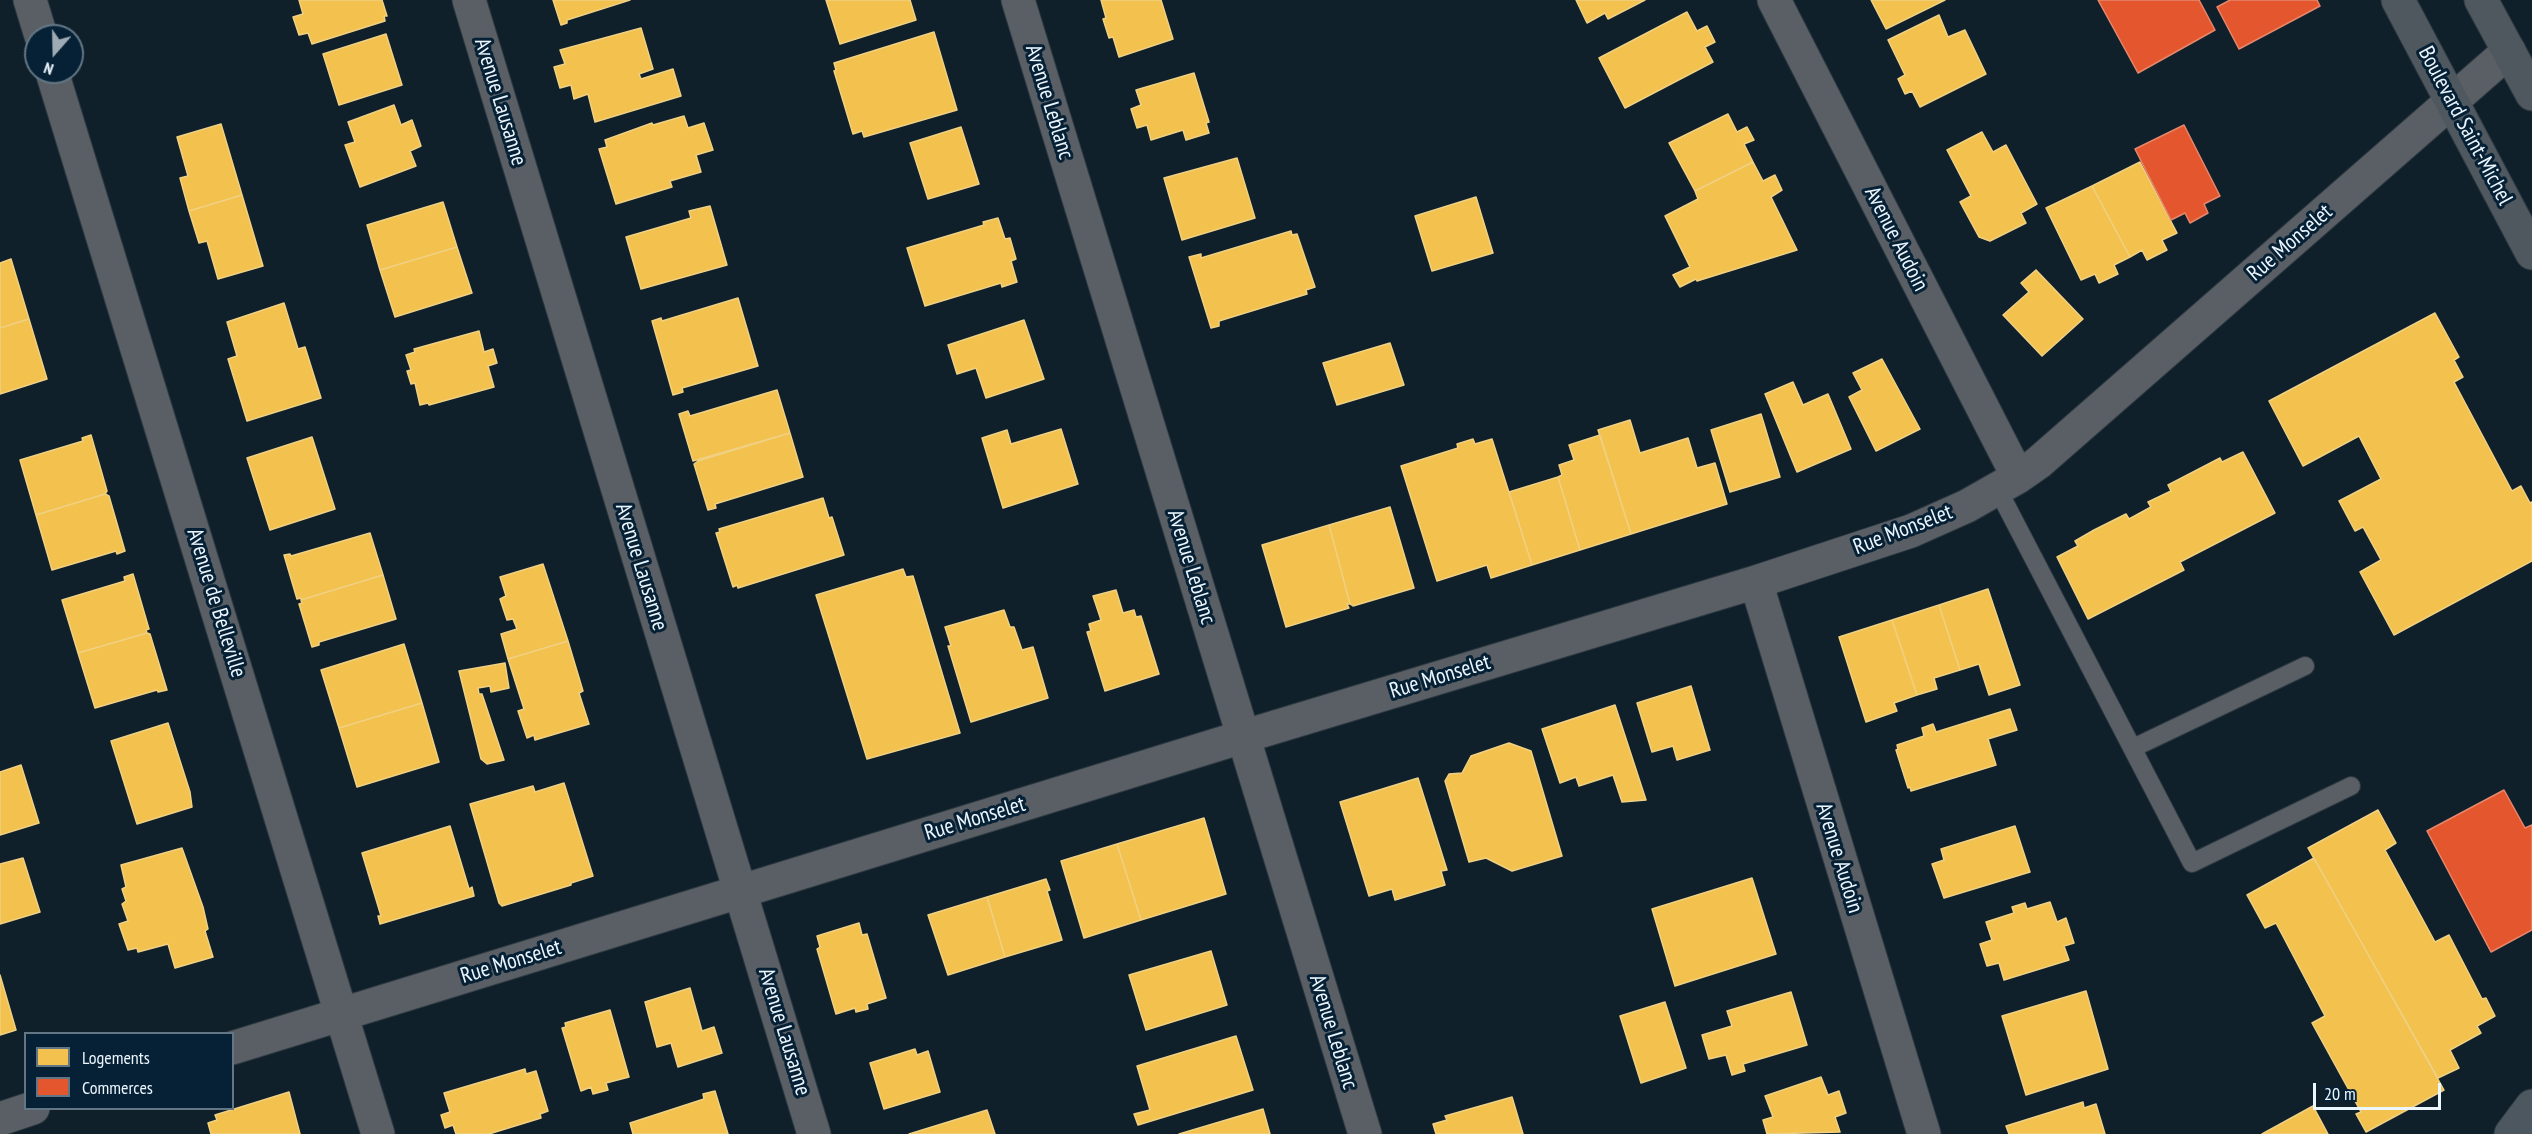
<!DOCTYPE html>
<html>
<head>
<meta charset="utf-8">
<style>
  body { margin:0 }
  #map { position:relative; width:2532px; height:1134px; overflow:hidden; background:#10202a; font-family:"PT Sans Narrow",sans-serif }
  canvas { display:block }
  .legend { position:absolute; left:24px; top:1032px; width:210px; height:78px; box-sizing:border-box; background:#062135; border:2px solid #627685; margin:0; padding:8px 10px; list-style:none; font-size:18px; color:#ecf6fe }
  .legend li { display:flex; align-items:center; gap:12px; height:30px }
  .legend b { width:30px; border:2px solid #627685 }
  .north { position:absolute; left:24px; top:24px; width:60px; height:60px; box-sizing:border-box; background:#062135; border:2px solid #627685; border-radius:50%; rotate:200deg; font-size:16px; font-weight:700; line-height:24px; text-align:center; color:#ecf6fe }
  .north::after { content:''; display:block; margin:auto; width:21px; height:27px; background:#9fabb4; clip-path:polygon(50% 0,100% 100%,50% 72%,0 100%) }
  .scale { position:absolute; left:2313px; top:1083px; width:128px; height:27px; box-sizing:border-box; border:3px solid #ecf6fe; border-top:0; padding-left:8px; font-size:18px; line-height:21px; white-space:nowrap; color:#ecf6fe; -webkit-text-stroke:4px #062135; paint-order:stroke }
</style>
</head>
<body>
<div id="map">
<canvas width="2532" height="1134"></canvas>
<ul class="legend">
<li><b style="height:16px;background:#f2c14e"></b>Logements</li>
<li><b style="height:16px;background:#e4572e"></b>Commerces</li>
</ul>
<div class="north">N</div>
<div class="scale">20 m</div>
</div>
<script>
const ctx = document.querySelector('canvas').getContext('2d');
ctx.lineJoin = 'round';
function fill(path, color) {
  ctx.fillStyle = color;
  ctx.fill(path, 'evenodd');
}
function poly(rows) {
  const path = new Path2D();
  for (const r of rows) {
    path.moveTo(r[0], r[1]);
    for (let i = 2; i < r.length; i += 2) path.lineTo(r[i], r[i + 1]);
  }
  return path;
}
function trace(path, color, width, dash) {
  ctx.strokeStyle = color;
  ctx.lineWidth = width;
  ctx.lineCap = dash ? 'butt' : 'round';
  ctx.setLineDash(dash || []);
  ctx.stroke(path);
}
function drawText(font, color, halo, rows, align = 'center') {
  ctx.font = font + ' "PT Sans Narrow",sans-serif';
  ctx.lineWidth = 6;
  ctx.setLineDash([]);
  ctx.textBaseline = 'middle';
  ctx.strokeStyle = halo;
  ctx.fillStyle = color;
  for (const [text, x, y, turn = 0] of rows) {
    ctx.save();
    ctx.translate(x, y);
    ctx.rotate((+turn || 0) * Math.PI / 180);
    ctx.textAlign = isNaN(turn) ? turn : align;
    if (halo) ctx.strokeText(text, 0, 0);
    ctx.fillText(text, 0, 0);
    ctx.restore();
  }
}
const homes = poly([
  [299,0,382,0,387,16,384,16,385,21,312,44,308,33,299,35,293,17,303,14,299,0],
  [553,0,630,0,567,20,567,23,561,25,553,0],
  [826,0,910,0,916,20,840,44,826,0],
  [1101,0,1161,0,1173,39,1119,57,1113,37,1109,38,1103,19,1106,18,1101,0],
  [1576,0,1645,0,1608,19,1605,13,1587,23,1576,0],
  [1871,0,1945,0,1886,29,1871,0],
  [1687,12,1697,31,1707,26,1715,42,1705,47,1713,62,1625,108,1599,58,1687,12],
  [1939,15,1948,37,1965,30,1986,74,1920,107,1912,91,1905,94,1898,79,1905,75,1888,40,1939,15],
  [641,28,653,69,639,74,641,79,673,69,681,96,595,122,588,94,574,99,571,85,560,88,554,67,565,64,560,50,641,28],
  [934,32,957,110,864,137,862,131,853,134,834,71,836,70,834,63,934,32],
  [386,34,402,85,339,105,323,54,386,34],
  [1194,73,1209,122,1206,123,1209,133,1186,140,1183,130,1151,140,1147,125,1137,128,1131,109,1141,105,1136,90,1194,73],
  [394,105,401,125,412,120,421,146,410,151,416,166,360,187,345,145,355,142,348,122,394,105],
  [1728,114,1737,132,1747,127,1754,140,1744,144,1753,162,1695,191,1669,143,1728,114],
  [684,116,688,128,704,123,713,150,696,155,701,172,670,181,672,187,616,204,599,149,607,147,605,140,652,123,653,125,684,116],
  [221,124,242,195,189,211,180,178,188,176,177,137,221,124],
  [961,127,979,184,928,199,910,143,961,127],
  [1982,132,1993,152,2006,145,2037,204,2021,213,2026,223,1990,241,1979,237,1960,202,1971,196,1947,150,1982,132],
  [1237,158,1255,218,1182,240,1164,178,1237,158],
  [1753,162,1763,181,1775,175,1782,190,1771,197,1797,250,1697,281,1696,279,1680,287,1673,275,1690,267,1665,216,1698,199,1695,191,1753,162],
  [2140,162,2177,233,2162,240,2167,250,2147,260,2142,250,2130,257,2092,186,2140,162],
  [2092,186,2130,257,2114,265,2118,274,2099,283,2095,274,2081,280,2046,208,2092,186],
  [242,195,263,266,218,279,207,241,199,243,189,211,242,195],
  [1476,197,1493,253,1432,271,1415,216,1476,197],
  [443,202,457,247,380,270,367,225,443,202],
  [710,206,727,265,641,289,626,237,691,218,689,211,710,206],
  [998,218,1005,239,1010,238,1016,259,1011,261,1017,282,1002,287,1001,283,925,306,907,248,984,225,983,222,998,218],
  [1291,231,1292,235,1297,234,1315,287,1306,290,1307,294,1219,321,1219,326,1211,328,1189,257,1201,254,1201,258,1291,231],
  [457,247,472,293,395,317,380,270,457,247],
  [11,259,29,319,0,328,0,263,11,259],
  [2036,270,2083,319,2042,356,2003,315,2029,292,2021,283,2036,270],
  [738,298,758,366,682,388,683,392,673,395,652,321,661,318,662,321,738,298],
  [284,303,298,349,305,347,321,398,247,421,228,359,237,356,227,322,284,303],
  [2435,313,2459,357,2454,360,2463,377,2454,382,2512,491,2521,486,2530,503,2532,502,2532,561,2394,635,2360,572,2381,560,2363,527,2355,531,2339,501,2381,479,2359,436,2303,466,2269,401,2435,313],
  [29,319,47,379,0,394,0,328,29,319],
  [1024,320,1044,379,986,398,976,368,957,374,948,345,1024,320],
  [479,331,484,352,493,349,497,363,488,366,494,387,429,405,428,403,420,405,415,383,411,384,407,371,411,370,406,355,415,352,414,349,479,331],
  [1390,343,1404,385,1337,405,1323,363,1390,343],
  [1882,359,1920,429,1876,451,1849,397,1862,390,1853,373,1882,359],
  [1793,382,1803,405,1828,394,1851,449,1797,472,1765,394,1793,382],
  [777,390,790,433,693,461,679,414,688,411,690,416,777,390],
  [1761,414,1780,477,1730,492,1711,430,1761,414],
  [1630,420,1640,453,1688,438,1697,468,1715,463,1727,504,1631,534,1598,430,1630,420],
  [1061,429,1078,484,1003,508,982,438,1007,430,1011,444,1061,429],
  [790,433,803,477,715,504,716,508,708,510,694,464,698,461,790,433],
  [91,435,107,491,105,494,36,515,20,460,83,441,82,438,91,435],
  [1600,435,1631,534,1580,550,1558,477,1562,475,1559,465,1574,460,1569,445,1600,435],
  [312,437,335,509,270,530,247,458,312,437],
  [1473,439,1475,444,1492,439,1532,565,1491,578,1487,565,1437,581,1401,466,1458,448,1457,444,1473,439],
  [2243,452,2275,513,2180,562,2184,570,2088,619,2057,557,2078,546,2075,541,2094,530,2126,514,2129,519,2151,507,2148,502,2171,491,2168,485,2220,458,2222,462,2243,452],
  [1558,477,1580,550,1532,565,1509,492,1558,477],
  [105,494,109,496,125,551,117,554,116,551,52,570,36,515,105,494],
  [823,498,829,518,832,517,844,555,738,588,737,585,733,587,716,533,720,532,719,529,823,498],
  [1390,507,1414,588,1353,606,1350,604,1329,525,1390,507],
  [1329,525,1350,604,1347,604,1349,608,1286,627,1262,545,1329,525],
  [370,533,383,575,301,600,301,598,297,599,284,555,290,554,291,556,370,533],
  [543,564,568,641,508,659,501,634,517,629,513,619,507,620,500,599,506,596,500,577,543,564],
  [903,569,906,577,913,576,960,733,867,759,816,595,903,569],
  [133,574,149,629,146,630,147,633,78,653,62,600,125,581,124,577,133,574],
  [383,575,396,619,319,642,319,645,312,647,299,604,302,603,301,600,383,575],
  [1988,589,2020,685,1989,695,1979,664,1960,670,1939,605,1988,589],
  [1116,590,1123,613,1134,610,1136,617,1141,616,1159,674,1105,691,1087,632,1091,631,1089,624,1101,620,1093,596,1116,590],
  [1939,605,1960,670,1934,678,1937,689,1917,695,1892,620,1939,605],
  [1004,610,1010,627,1014,627,1022,650,1033,647,1048,698,971,722,948,646,951,646,945,627,1004,610],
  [1892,620,1917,695,1894,703,1897,711,1866,722,1839,637,1892,620],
  [147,633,150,634,167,690,158,692,157,690,95,708,78,653,147,633],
  [568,641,583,691,579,693,589,724,535,740,534,735,527,738,518,711,524,709,508,659,568,641],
  [404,644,422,703,339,728,321,670,404,644],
  [505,663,509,688,491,692,490,686,478,688,479,694,482,694,504,760,487,764,481,759,459,671,505,663],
  [1691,686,1710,750,1677,760,1673,746,1652,752,1637,703,1691,686],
  [422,703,439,762,357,787,339,728,422,703],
  [1615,705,1646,800,1622,802,1613,775,1579,786,1576,777,1560,783,1542,729,1615,705],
  [2010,709,2017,730,1988,739,1996,765,1911,791,1910,787,1908,788,1896,750,1898,749,1897,745,1924,736,1922,728,1933,724,1936,732,2010,709],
  [168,723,190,792,192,807,137,824,111,741,168,723],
  [1509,743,1531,751,1562,856,1512,871,1486,858,1469,862,1445,781,1449,774,1462,773,1471,756,1509,743],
  [21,765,39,823,0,835,0,772,21,765],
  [1418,778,1447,870,1441,871,1445,885,1395,900,1392,889,1369,896,1340,802,1418,778],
  [564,783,593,876,571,883,571,885,502,906,499,903,470,804,533,786,535,792,564,783],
  [2378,810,2396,843,2385,850,2435,942,2449,935,2482,999,2486,998,2495,1016,2477,1026,2481,1033,2450,1050,2459,1068,2438,1078,2308,848,2378,810],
  [1204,818,1226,894,1141,920,1117,844,1204,818],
  [450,826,469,889,472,887,474,896,380,924,378,916,381,916,362,853,450,826],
  [2015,826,2030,872,1944,898,1932,864,1944,860,1941,849,2015,826],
  [1117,844,1141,920,1084,938,1061,861,1117,844],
  [182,848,203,907,208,929,205,931,213,957,175,968,168,944,138,952,137,948,128,950,119,924,128,921,122,904,126,901,122,889,126,887,121,865,182,848],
  [23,858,40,912,0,924,0,864,23,858],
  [2314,858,2444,1090,2366,1132,2356,1114,2361,1112,2312,1023,2325,1016,2276,923,2265,928,2247,895,2314,858],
  [1752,878,1776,954,1675,986,1652,909,1752,878],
  [1046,879,1050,890,1047,891,1062,940,1005,957,987,897,1046,879],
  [987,897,1005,957,948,975,928,915,987,897],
  [2050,902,2057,922,2066,918,2074,943,2064,946,2069,960,2004,980,1999,963,1987,966,1980,944,1992,940,1986,922,2014,913,2012,907,2025,903,2027,909,2050,902],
  [859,923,862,935,867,934,886,998,867,1004,868,1009,856,1012,855,1008,836,1014,817,949,820,947,817,936,859,923],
  [1211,951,1227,1005,1146,1030,1129,975,1211,951],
  [0,975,16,1030,0,1035,0,975],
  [690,988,702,1031,714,1027,722,1053,678,1067,671,1043,657,1047,645,1002,690,988],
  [2086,991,2108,1069,2026,1095,2002,1016,2086,991],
  [1791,992,1807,1045,1743,1064,1745,1071,1732,1075,1726,1055,1709,1059,1702,1035,1732,1026,1727,1011,1791,992],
  [1665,1002,1686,1068,1641,1083,1620,1016,1665,1002],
  [610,1010,629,1077,606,1083,608,1090,593,1094,591,1087,581,1091,562,1028,566,1027,565,1023,610,1010],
  [1236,1036,1253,1090,1138,1125,1134,1114,1150,1110,1137,1066,1236,1036],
  [915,1049,917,1055,928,1051,940,1092,884,1109,870,1063,915,1049],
  [525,1069,526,1074,536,1071,548,1111,540,1114,541,1118,489,1134,456,1134,453,1125,445,1128,441,1115,450,1112,444,1093,525,1069],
  [1821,1077,1828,1095,1839,1091,1846,1113,1835,1117,1840,1132,1767,1134,1763,1120,1773,1117,1765,1096,1821,1077],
  [715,1091,728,1134,633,1134,630,1123,704,1099,703,1094,715,1091],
  [289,1092,300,1134,211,1134,208,1123,217,1120,215,1115,289,1092],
  [1512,1097,1523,1134,1436,1134,1433,1124,1447,1120,1445,1116,1512,1097],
  [2083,1102,2084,1108,2096,1104,2105,1134,2009,1134,2006,1126,2083,1102],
  [2313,1106,2328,1134,2262,1134,2313,1106],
  [1263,1109,1270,1134,1179,1134,1263,1109],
  [987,1110,995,1134,909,1134,987,1110]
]);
const shops = poly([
  [2098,0,2199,0,2215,30,2138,73,2098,0],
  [2230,0,2317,0,2320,6,2239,49,2217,7,2230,0],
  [2184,125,2220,196,2204,204,2208,213,2190,223,2185,213,2171,220,2135,149,2184,125],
  [2504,790,2525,828,2532,825,2532,930,2491,952,2427,831,2504,790]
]);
const lane = poly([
  [1997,488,2192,863,2351,786],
  [2133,748,2305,666]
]);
const street = poly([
  [30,0,41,36],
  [469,0,814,1134],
  [1018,0,1365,1134],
  [1774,0,2018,477],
  [52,72,378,1134],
  [1756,582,1924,1134],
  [232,1048,1242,737,1756,582,1911,531,1967,506,2018,477,2038,463,2509,51],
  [0,1119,33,1108]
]);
const secondary = poly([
  [2398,0,2532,253],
  [2481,0,2532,94]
]);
const primary = poly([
  [2511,1134,2532,1106]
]);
const streetNames = [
  ["Avenue Lausanne",500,102,73],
  ["Avenue Leblanc",1049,102,73],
  ["Boulevard Saint-Michel",2465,126,62],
  ["Avenue Audoin",1896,239,63],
  ["Rue Monselet",2290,243,-41],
  ["Rue Monselet",1903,530,-21],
  ["Avenue Lausanne",641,567,73],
  ["Avenue Leblanc",1191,567,73],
  ["Avenue de Belleville",216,603,73],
  ["Rue Monselet",1440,677,-17],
  ["Rue Monselet",975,819,-17],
  ["Avenue Audoin",1839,858,73],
  ["Rue Monselet",511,962,-17],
  ["Avenue Lausanne",784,1032,73],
  ["Avenue Leblanc",1333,1032,73]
];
fill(homes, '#f2c14e');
trace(homes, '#f0d183', 1.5);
fill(shops, '#e4572e');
trace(shops, '#e6876c', 1.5);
trace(lane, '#2d3942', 20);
trace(street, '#2d3942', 35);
trace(secondary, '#2d3942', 35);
trace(primary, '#2d3942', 35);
trace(lane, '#595f64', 18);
trace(street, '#595f64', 33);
trace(secondary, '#4f585f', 33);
trace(primary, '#4c575f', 33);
drawText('22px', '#ecf6fe', '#062135', streetNames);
</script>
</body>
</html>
